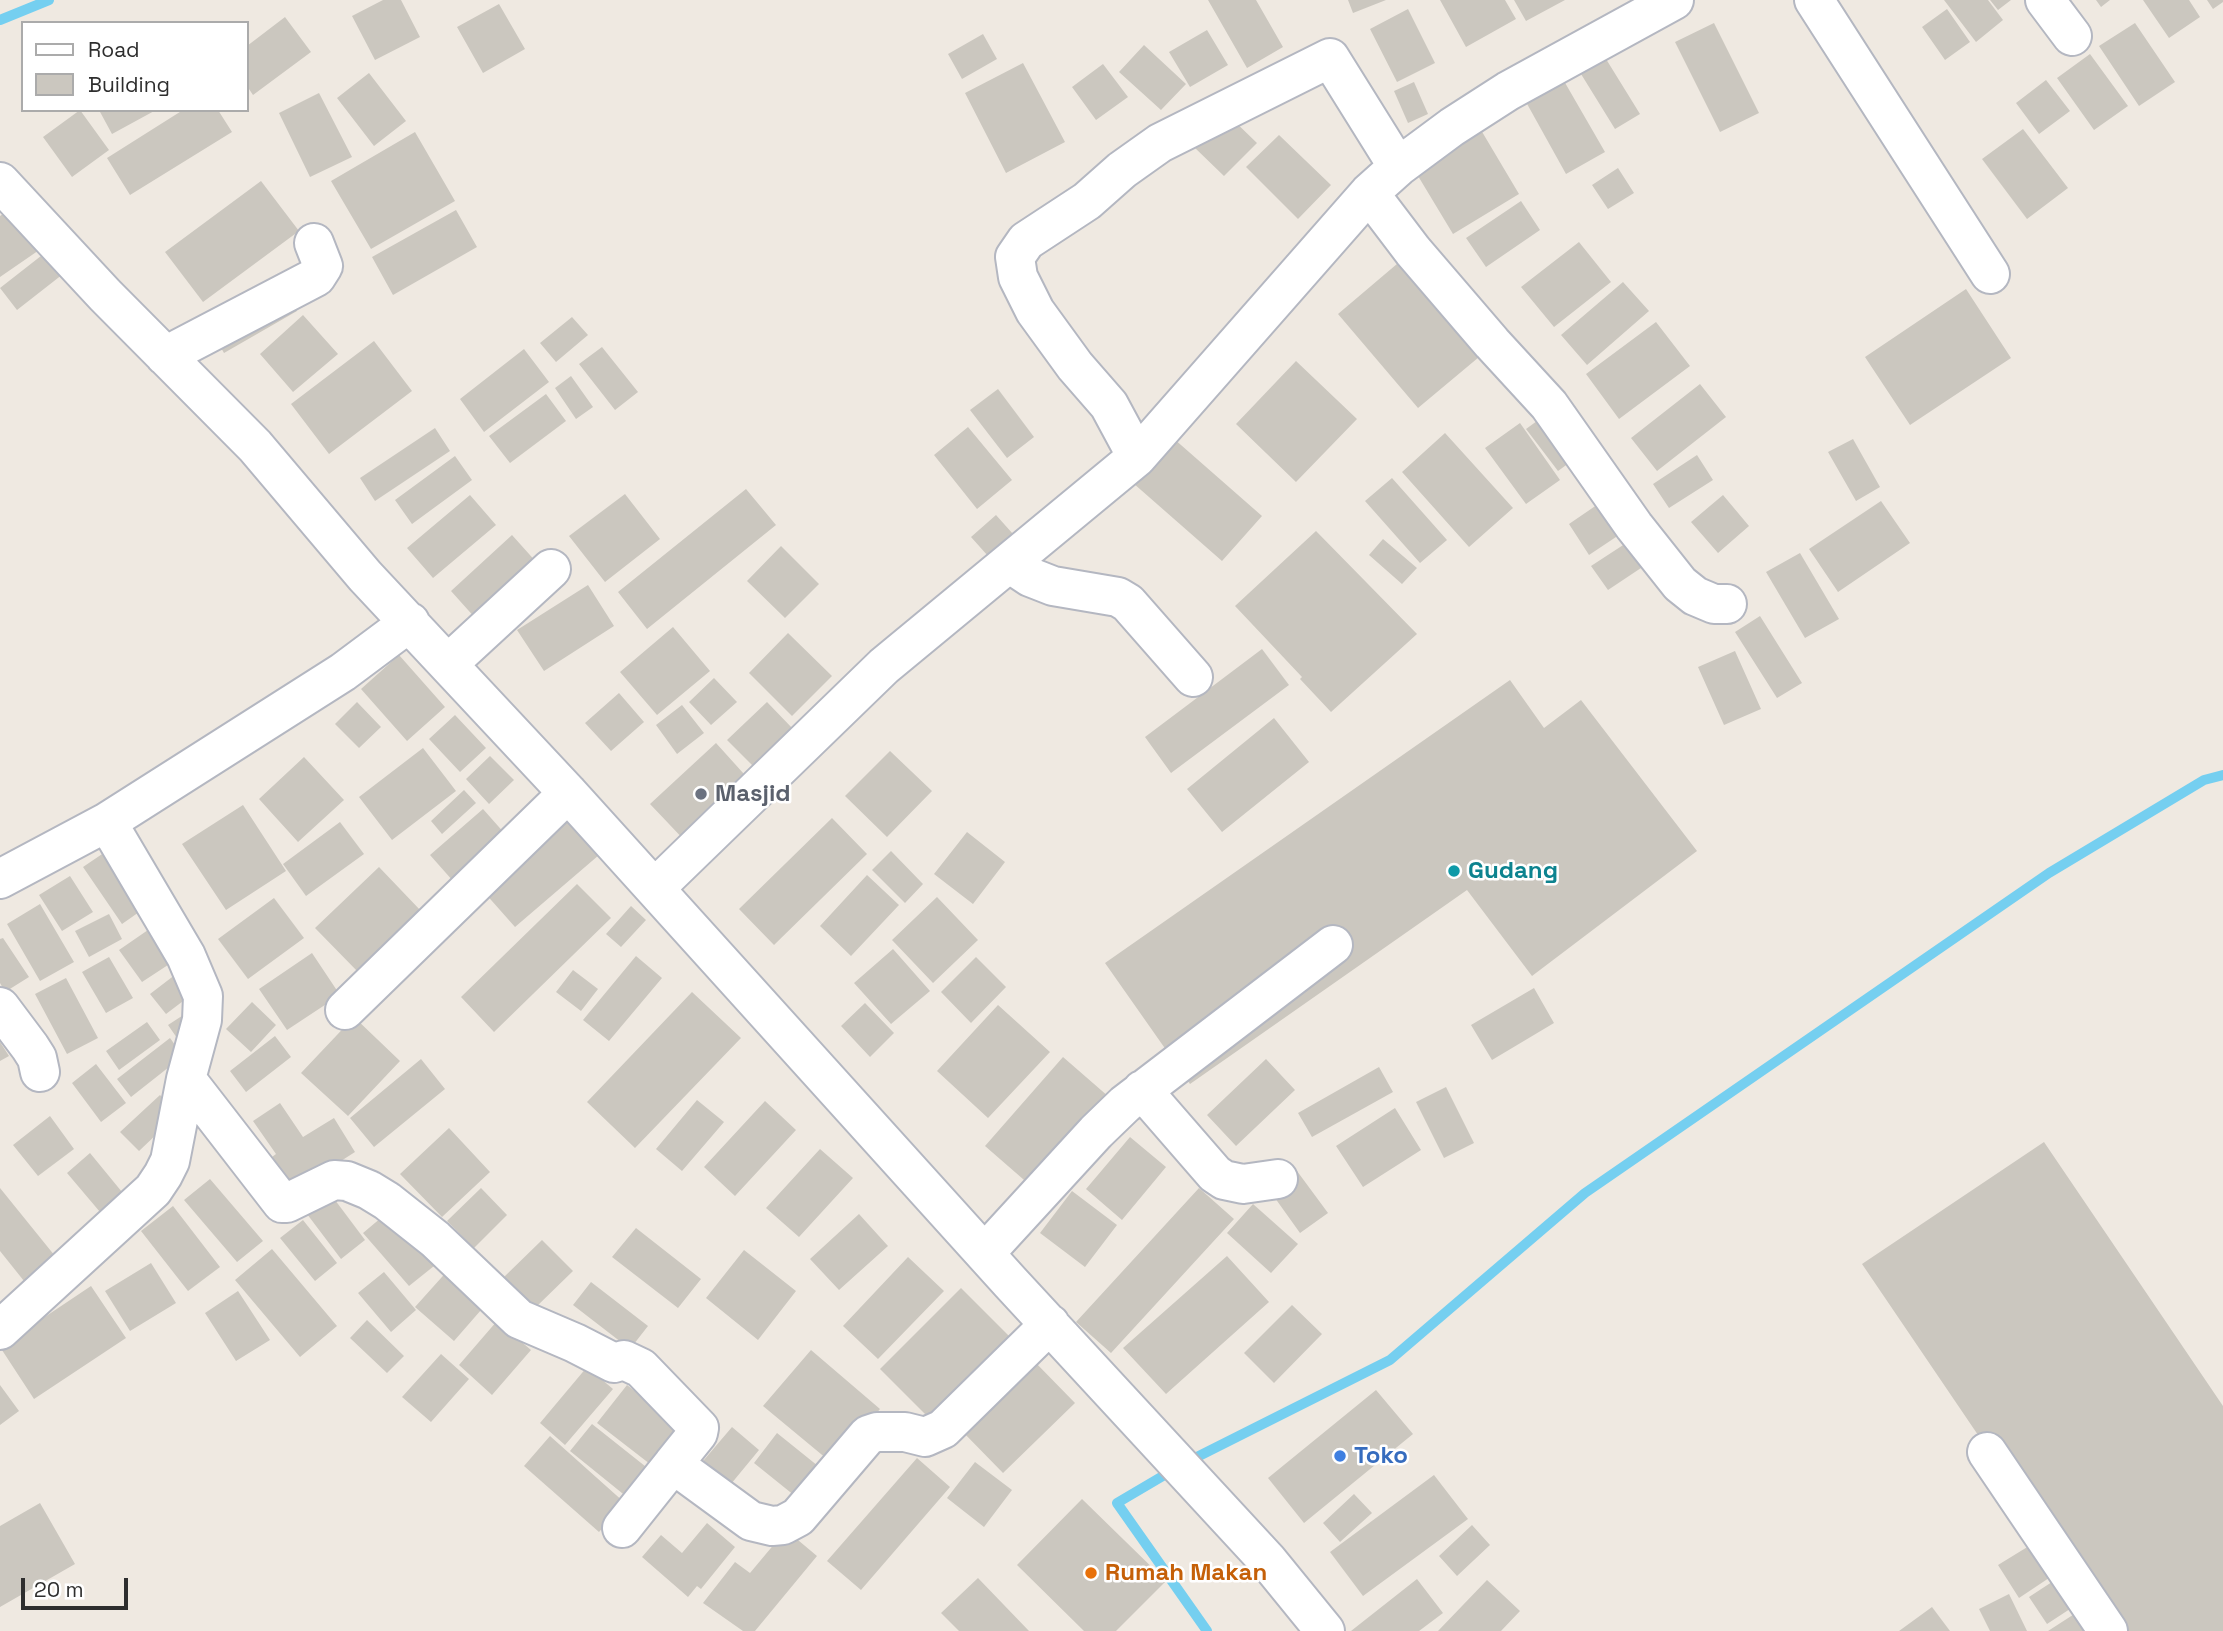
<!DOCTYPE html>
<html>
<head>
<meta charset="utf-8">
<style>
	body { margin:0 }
	#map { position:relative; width:2223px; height:1631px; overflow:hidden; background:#efe9e1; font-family:"Space Grotesk",sans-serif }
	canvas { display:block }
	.legend { position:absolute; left:21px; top:21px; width:228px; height:91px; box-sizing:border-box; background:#fff; border:2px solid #ababab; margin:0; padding:9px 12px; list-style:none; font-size:21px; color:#2e2e2e }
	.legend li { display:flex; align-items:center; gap:14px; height:35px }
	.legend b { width:35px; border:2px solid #ababab }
	.scale { position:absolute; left:21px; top:1578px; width:107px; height:32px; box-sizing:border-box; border:4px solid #2e2e2e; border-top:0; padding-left:9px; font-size:21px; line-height:24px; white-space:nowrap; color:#2e2e2e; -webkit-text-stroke:5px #fff; paint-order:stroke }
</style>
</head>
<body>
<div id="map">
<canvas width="2223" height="1631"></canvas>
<ul class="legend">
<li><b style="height:9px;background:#fff"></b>Road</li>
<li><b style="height:19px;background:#cbc7bf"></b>Building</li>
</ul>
<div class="scale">20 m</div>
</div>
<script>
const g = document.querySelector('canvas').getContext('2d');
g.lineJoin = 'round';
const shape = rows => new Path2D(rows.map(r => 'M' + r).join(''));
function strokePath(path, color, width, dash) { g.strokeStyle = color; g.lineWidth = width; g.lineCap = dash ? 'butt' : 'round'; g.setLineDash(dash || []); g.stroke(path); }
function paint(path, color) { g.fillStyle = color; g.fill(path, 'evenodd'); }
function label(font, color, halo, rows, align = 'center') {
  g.font = font + ' "Space Grotesk",sans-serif'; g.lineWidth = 5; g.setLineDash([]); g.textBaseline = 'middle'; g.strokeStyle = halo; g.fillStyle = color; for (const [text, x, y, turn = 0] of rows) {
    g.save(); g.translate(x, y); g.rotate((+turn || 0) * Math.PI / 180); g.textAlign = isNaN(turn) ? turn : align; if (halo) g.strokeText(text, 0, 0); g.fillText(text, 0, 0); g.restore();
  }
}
strokePath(shape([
	[0,20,49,0],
	[1187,1462,1390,1360,1585,1193,2049,873,2204,780,2223,775],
	[1173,1470,1117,1503,1207,1631]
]), '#75cff0', 10);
paint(shape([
	[383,0,401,0,420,37,375,60,352,16],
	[1208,0,1256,0,1283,47,1247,68],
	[1348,0,1386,0,1353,13],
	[1440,0,1505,0,1516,19,1466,47],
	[1514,0,1565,0,1526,21],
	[1944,0,1988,0,2003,20,1976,42],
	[1990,0,2011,0,1998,10],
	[2096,0,2110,0,2101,7],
	[2143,0,2189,0,2200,17,2169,38],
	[2207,0,2223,0,2223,2,2213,9],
	[499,4,525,49,483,73,457,27],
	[1408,9,1435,63,1397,82,1370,29],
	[1947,9,1970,42,1945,60,1922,27],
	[285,17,311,52,253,95,247,86,247,46],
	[1714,23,1759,113,1720,132,1675,42],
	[2135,23,2175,82,2139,106,2099,46],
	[1207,30,1228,65,1190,87,1169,52],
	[983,34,997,59,962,79,948,54],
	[1144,45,1186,84,1161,110,1119,72],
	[2090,54,2128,106,2094,130,2057,78],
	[1606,59,1640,114,1615,129,1581,74],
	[1023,63,1065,142,1006,173,965,93],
	[1103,64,1128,97,1096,120,1072,87],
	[369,73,406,121,374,146,337,98],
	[2046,80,2070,111,2039,134,2016,103],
	[1564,81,1605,152,1566,174,1526,102],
	[1414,82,1428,114,1408,123,1394,91],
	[319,93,352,157,310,177,279,113],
	[80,110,109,150,72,177,43,137],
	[99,110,156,110,112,134],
	[183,110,218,110,232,132,130,195,107,158],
	[1227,114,1257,143,1224,176,1194,147],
	[1478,125,1519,194,1453,234,1412,166],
	[2023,129,2068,188,2027,219,1982,159],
	[415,132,455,201,371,249,331,181],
	[1279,135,1331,185,1298,219,1246,167],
	[1618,168,1634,193,1608,209,1592,185],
	[261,181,299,231,203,302,165,252],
	[1521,201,1540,230,1486,267,1466,238],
	[16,205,45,246,0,277,0,216],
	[456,210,477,247,393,295,372,257],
	[1579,242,1611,282,1554,327,1521,287],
	[55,245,72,267,17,310,0,288],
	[1404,258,1485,352,1418,408,1338,314],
	[1623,282,1649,311,1587,365,1561,335],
	[1966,289,2011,358,1910,425,1865,357],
	[288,297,297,311,224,353,216,339],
	[303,315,338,354,293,392,260,354],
	[572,317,588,335,556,362,540,343],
	[1656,322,1690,366,1619,419,1586,374],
	[374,341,412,391,329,454,291,404],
	[602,347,638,392,615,410,579,364],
	[524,349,549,382,484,432,460,399],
	[1296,361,1357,419,1296,482,1236,424],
	[571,376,593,407,576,419,555,388],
	[1700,384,1726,417,1657,471,1631,438],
	[998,389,1034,437,1007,458,970,410],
	[546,394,566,421,510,463,489,436],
	[1548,413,1580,455,1558,471,1526,429],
	[1520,423,1560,480,1526,504,1485,448],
	[968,427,1012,480,977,509,934,455],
	[435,428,450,451,375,501,360,478],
	[1445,433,1513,508,1469,547,1402,472],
	[1173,438,1262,516,1222,561,1133,483],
	[1853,439,1880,487,1856,501,1828,452],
	[1697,455,1713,480,1669,508,1653,484],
	[455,456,472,480,412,524,395,500],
	[1392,478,1447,540,1420,563,1365,501],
	[746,489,776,525,647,629,618,592],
	[625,494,660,539,605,582,569,536],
	[470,495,496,525,433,578,407,548],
	[1723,495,1749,526,1718,553,1691,522],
	[1607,498,1628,529,1589,555,1569,524],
	[1881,501,1910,543,1838,592,1809,549],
	[996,515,1013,534,988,556,971,537],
	[1316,531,1417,634,1331,712,1300,679,1302,677,1235,606],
	[512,535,538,564,477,620,451,591],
	[1637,536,1653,560,1608,590,1591,566],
	[1383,539,1417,568,1402,584,1369,555],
	[781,546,819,584,785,618,747,581],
	[1800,553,1839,619,1805,638,1766,572],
	[588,585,614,626,544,671,517,630],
	[1760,616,1802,683,1777,698,1735,632],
	[673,627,710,671,657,715,620,672],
	[788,633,832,676,792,716,749,673],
	[1262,649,1289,685,1171,773,1145,737],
	[1735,651,1761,709,1724,725,1698,667],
	[399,655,445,707,407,741,361,689],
	[714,678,737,702,711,725,689,702],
	[1510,680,1544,728,1581,700,1697,851,1532,976,1467,890,1190,1084,1105,963],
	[619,693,644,722,611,751,585,723],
	[357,702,381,727,359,748,335,724],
	[767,702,794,730,755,768,727,740],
	[682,705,704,733,677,754,656,725],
	[455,715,486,748,460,772,429,739],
	[1274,718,1309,762,1222,832,1187,789],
	[716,743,753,784,688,844,650,804],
	[423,748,456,791,392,840,359,797],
	[890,751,932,791,887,837,845,796],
	[490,756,514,780,489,804,466,779],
	[304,757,344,800,298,842,259,799],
	[464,790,476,803,442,834,431,821],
	[243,805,286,871,226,910,182,844],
	[483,809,506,835,453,881,430,855],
	[832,818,867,854,774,945,739,909],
	[569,819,599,855,515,927,484,892],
	[340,822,364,854,306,896,283,864],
	[967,832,1005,862,973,904,934,874],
	[114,846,152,903,122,924,83,867],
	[891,851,923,884,905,903,872,870],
	[379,867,422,912,359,973,315,928],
	[867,875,899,905,851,956,820,926],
	[70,876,93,912,62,931,39,895],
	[577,884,611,918,494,1032,461,997],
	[937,897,978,940,933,983,892,940],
	[274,898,304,938,248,979,218,939],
	[40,904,74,962,40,981,7,924],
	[631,906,646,920,621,947,606,934],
	[109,914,122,939,89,957,75,931],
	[148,930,171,963,142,982,119,950],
	[3,938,29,977,5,992,0,983,0,939],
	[893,949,930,991,891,1024,854,983],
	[312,953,340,995,287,1030,259,989],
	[636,956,662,978,609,1041,583,1020],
	[109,957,133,998,106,1013,82,972],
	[976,957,1006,987,971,1023,941,992],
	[573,970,598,989,581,1011,556,992],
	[180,971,195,992,166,1014,150,994],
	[66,978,98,1038,67,1054,35,994],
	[1534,988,1554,1023,1492,1060,1471,1025],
	[692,992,741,1038,635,1148,587,1102],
	[252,1002,276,1025,251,1052,226,1029],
	[865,1003,894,1033,870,1057,841,1026],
	[998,1005,1050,1052,988,1118,937,1071],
	[188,1012,196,1026,177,1038,168,1025],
	[354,1017,400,1061,348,1116,301,1073],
	[147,1022,160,1040,119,1070,106,1051],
	[275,1036,291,1057,246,1092,230,1071],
	[170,1038,183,1056,131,1097,117,1079],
	[0,1042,9,1056,0,1061],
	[1063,1057,1109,1097,1031,1186,985,1146],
	[421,1059,445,1089,374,1147,350,1118],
	[1266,1059,1295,1090,1236,1146,1207,1115],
	[96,1064,126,1103,101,1122,72,1083],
	[1379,1067,1393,1092,1312,1137,1298,1113],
	[1446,1087,1474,1143,1444,1158,1416,1102],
	[160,1095,178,1114,139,1151,120,1132],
	[697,1100,724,1122,682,1171,656,1149],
	[765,1101,796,1130,735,1196,704,1167],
	[280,1103,303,1137,334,1118,355,1152,294,1191,272,1157,276,1154,253,1121],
	[1395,1108,1421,1150,1363,1187,1336,1146],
	[50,1116,74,1149,38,1176,13,1145],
	[449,1128,490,1172,442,1217,400,1174],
	[1130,1137,1166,1167,1122,1220,1086,1189],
	[2044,1142,2223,1406,2223,1631,2111,1631,1862,1264],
	[820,1149,853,1178,799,1237,766,1208],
	[90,1153,122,1192,100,1212,67,1173],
	[1297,1171,1328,1213,1300,1233,1270,1191],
	[210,1179,263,1241,237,1262,184,1200],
	[0,1188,55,1256,24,1281,0,1251],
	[481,1188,507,1215,474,1248,447,1221],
	[1199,1188,1234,1219,1111,1353,1076,1322],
	[1072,1191,1117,1225,1085,1267,1040,1233],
	[332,1196,365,1240,341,1259,307,1214],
	[1253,1204,1298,1244,1271,1273,1227,1233],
	[173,1206,220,1267,188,1291,141,1231],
	[388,1212,434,1266,409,1286,363,1233],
	[859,1214,888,1246,839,1290,810,1259],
	[303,1220,337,1263,315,1281,280,1238],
	[636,1228,701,1279,678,1308,612,1257],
	[542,1240,573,1271,535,1308,504,1277],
	[272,1249,337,1326,300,1357,235,1280],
	[744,1250,796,1291,758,1340,706,1298],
	[1227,1256,1269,1302,1166,1394,1123,1348],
	[908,1257,944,1291,878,1359,843,1326],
	[151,1263,176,1303,130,1331,105,1291],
	[450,1268,488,1302,454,1341,415,1307],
	[384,1272,416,1310,391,1332,358,1293],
	[591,1282,648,1326,630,1349,573,1305],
	[91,1286,126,1338,34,1399,0,1347],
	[961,1288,1014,1341,934,1423,880,1369],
	[238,1291,270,1340,236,1361,205,1313],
	[1292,1305,1322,1334,1274,1383,1244,1353],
	[367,1320,404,1356,387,1373,350,1338],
	[497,1321,531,1350,492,1395,459,1365],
	[811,1350,880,1409,833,1464,763,1406],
	[441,1354,469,1379,431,1422,402,1397],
	[1033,1360,1075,1403,1003,1473,961,1430],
	[587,1367,613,1389,565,1445,540,1423],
	[0,1385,19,1411,0,1425],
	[627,1385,689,1433,659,1471,597,1423],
	[1376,1390,1413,1434,1304,1523,1268,1478],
	[592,1424,660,1478,638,1506,570,1451],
	[732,1427,759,1450,726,1490,698,1467],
	[777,1433,818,1466,795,1496,754,1463],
	[550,1436,625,1503,599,1532,524,1466],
	[917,1458,950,1487,861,1590,827,1561],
	[975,1462,1012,1490,984,1527,947,1498],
	[1434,1475,1468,1519,1363,1596,1330,1552],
	[1354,1494,1372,1513,1340,1542,1323,1523],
	[1082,1499,1166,1581,1116,1631,1084,1631,1017,1565],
	[40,1503,75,1564,0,1607,0,1526],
	[707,1523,735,1547,701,1589,697,1586,688,1597,642,1557,661,1535,682,1553],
	[1472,1525,1490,1545,1457,1576,1439,1556],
	[786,1530,817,1556,755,1631,743,1631,703,1603,735,1562,750,1573],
	[2029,1546,2049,1578,2019,1598,1998,1565],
	[978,1578,1029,1631,959,1631,941,1613],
	[1417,1579,1443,1613,1419,1631,1351,1631],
	[1487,1580,1520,1611,1501,1631,1438,1631],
	[2055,1580,2073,1607,2047,1624,2029,1597],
	[2009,1594,2027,1631,1990,1631,1979,1609],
	[1932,1607,1950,1631,1899,1631],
	[2079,1611,2092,1631,2048,1631]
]), '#cbc7bf');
const minor = shape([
	[1814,0,1990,274],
	[2045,0,2072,36],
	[0,182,105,295,255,446,365,576,568,793,1011,1283,1268,1561,1325,1631],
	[1369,193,1413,251,1492,343,1549,405,1634,526,1680,584,1695,596,1714,604,1727,604],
	[165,356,316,277,323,266,314,243],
	[1137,457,1109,405,1075,366,1035,311,1018,277,1015,257,1026,241,1087,201,1122,170,1160,143,1330,58,1398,167],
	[1009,563,1030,577,1053,586,1118,597,1128,603,1193,677],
	[449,663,551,569],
	[0,879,107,822,343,672,410,622],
	[655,888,884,666,1137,457,1369,193,1398,167,1452,127,1508,91,1674,0],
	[0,1007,30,1047,37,1058,40,1072],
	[345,1010,568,793],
	[186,1079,282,1203,287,1203,334,1180,347,1181,369,1190,387,1201,435,1239,519,1319,575,1343,614,1363,624,1360,641,1368,699,1428,698,1433,673,1464,751,1521,772,1526,783,1525,798,1517,868,1435,877,1432,905,1432,925,1437,943,1429,1050,1324],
	[1142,1090,1215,1174,1224,1180,1243,1184,1278,1179],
	[985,1253,1096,1132,1125,1104,1333,945],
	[0,1330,153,1190,163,1175,170,1161,186,1079,202,1020,203,996,186,956,107,822],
	[1987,1452,2108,1631],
	[622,1528,673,1464]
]);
strokePath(minor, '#b4b7c1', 42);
strokePath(minor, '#fff', 38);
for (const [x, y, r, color] of [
	[701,794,7,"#6b7280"],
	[1454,871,7,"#0f9aa8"],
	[1340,1456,7,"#3f7fe0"],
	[1091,1573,7,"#e8710a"]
]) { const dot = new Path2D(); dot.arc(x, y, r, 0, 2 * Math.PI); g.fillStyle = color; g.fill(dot); strokePath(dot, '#fff', 2.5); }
label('bold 24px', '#5b616d', '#fff', [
	["Masjid",715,794]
], 'left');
label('bold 24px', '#0d838f', '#fff', [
	["Gudang",1468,871]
], 'left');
label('bold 24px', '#366cbe', '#fff', [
	["Toko",1354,1456]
], 'left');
label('bold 24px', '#c56008', '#fff', [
	["Rumah Makan",1105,1573]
], 'left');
</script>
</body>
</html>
